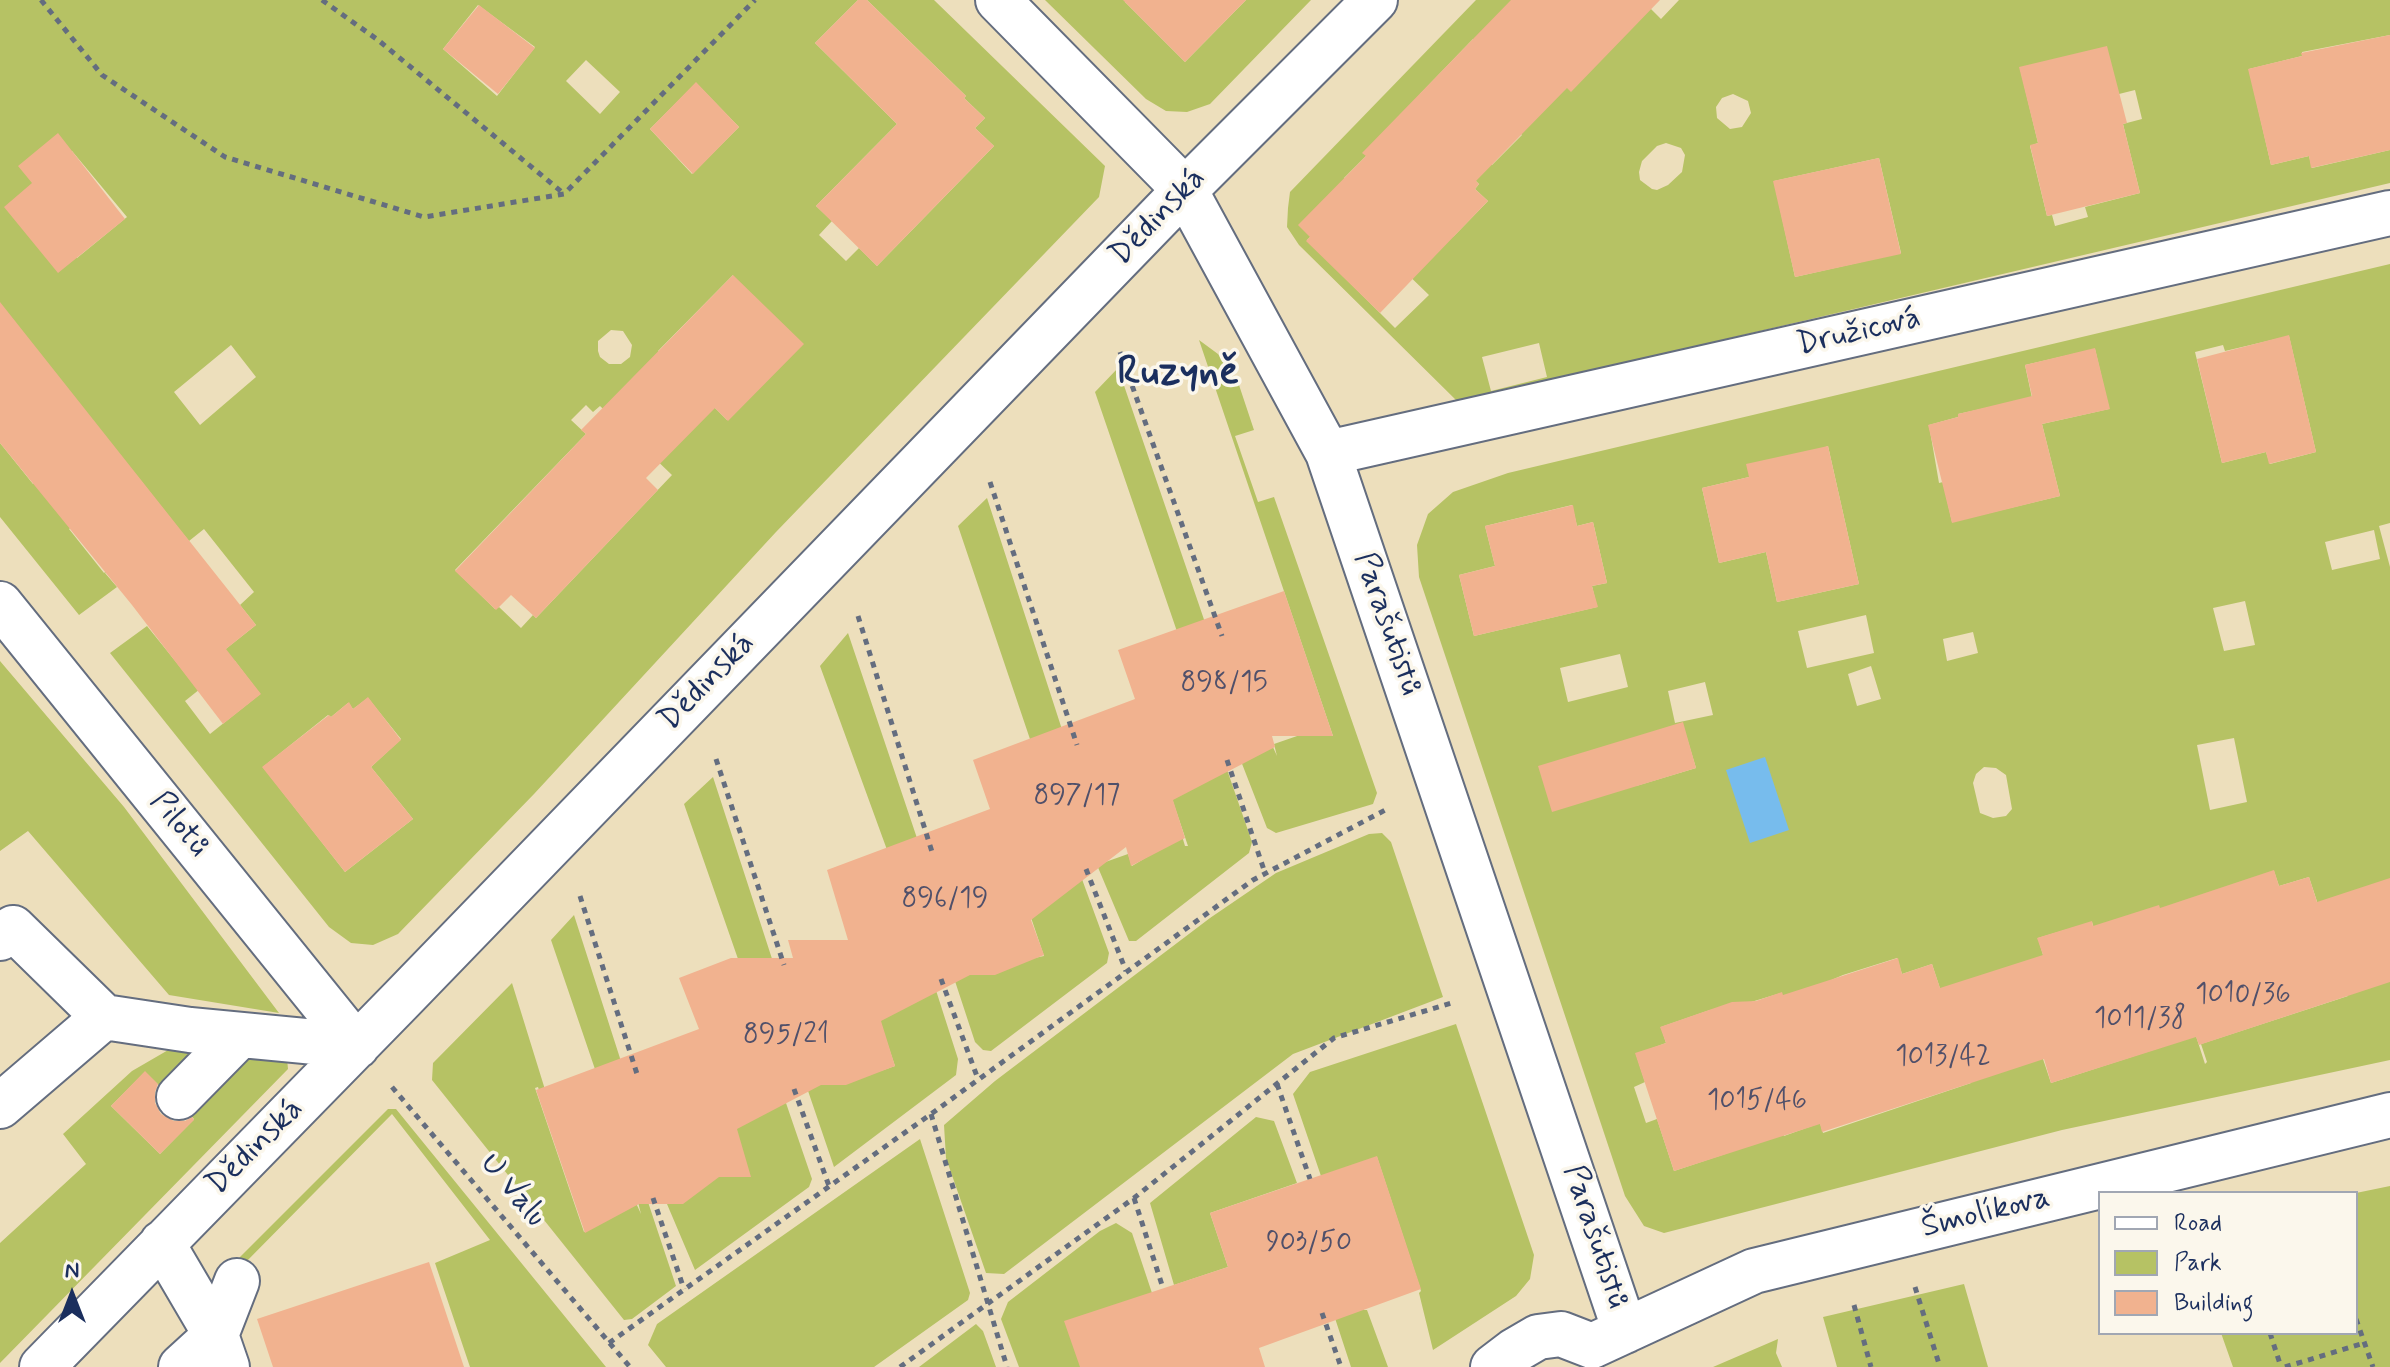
<!DOCTYPE html>
<html>
<head>
<meta charset="utf-8">
<style>
	body { margin:0 }
	#map { position:relative; width:2390px; height:1367px; overflow:hidden; background:#eddfbc; font-family:Mynerve,sans-serif }
	canvas { display:block }
	.legend { position:absolute; left:2098px; top:1191px; width:260px; height:144px; box-sizing:border-box; background:#fbf7ec; border:2px solid #a1a7b3; margin:0; padding:10px 14px; list-style:none; font-size:24px; color:#1b2f5e }
	.legend li { display:flex; align-items:center; gap:16px; height:40px }
	.legend b { width:40px; border:2px solid #a1a7b3 }
	.north { position:absolute; left:32px; top:1255px; width:80px; height:80px; -webkit-text-stroke:6px #fbf7ec; paint-order:stroke; rotate:0deg; font-size:22px; font-weight:700; line-height:32px; text-align:center; color:#1b2f5e }
	.north::after { content:''; display:block; margin:auto; width:28px; height:36px; background:#1b2f5e; clip-path:polygon(50% 0,100% 100%,50% 72%,0 100%) }
</style>
</head>
<body>
<div id="map">
<canvas width="2390" height="1367"></canvas>
<ul class="legend">
<li><b style="height:10px;background:#fff"></b>Road</li>
<li><b style="height:22px;background:#b6c264"></b>Park</li>
<li><b style="height:22px;background:#f1b28f"></b>Building</li>
</ul>
<div class="north">N</div>
</div>
<script>
const g = document.querySelector('canvas').getContext('2d');
g.lineJoin = 'round';
function paint(path, color) { g.fillStyle = color; g.fill(path, 'evenodd'); }
const shape = rows => new Path2D(rows.map(r => 'M' + r).join(''));
function strokePath(path, color, width, dash) { g.strokeStyle = color; g.lineWidth = width; g.lineCap = dash ? 'butt' : 'round'; g.setLineDash(dash || []); g.stroke(path); }
function label(font, color, halo, rows, align = 'center') {
  g.font = font + ' Mynerve,sans-serif'; g.lineWidth = 7; g.setLineDash([]); g.textBaseline = 'middle'; g.strokeStyle = halo; g.fillStyle = color; for (const [text, x, y, turn = 0] of rows) {
    g.save(); g.translate(x, y); g.rotate((+turn || 0) * Math.PI / 180); g.textAlign = isNaN(turn) ? turn : align; if (halo) g.strokeText(text, 0, 0); g.fillText(text, 0, 0); g.restore();
  }
}
paint(shape([
	[0,0,858,0,815,43,897,124,816,206,832,221,819,235,846,261,859,248,877,266,994,146,975,128,985,118,964,98,966,96,867,0,934,0,1105,166,1099,197,776,532,534,794,398,934,373,945,351,943,329,927,110,653,147,626,189,678,256,625,240,605,254,592,204,529,189,541,171,520,105,573,117,587,79,615,0,517,0,443,33,484,100,430,0,338],
	[478,5,535,47,497,96,443,49],
	[586,60,620,92,600,114,566,81],
	[696,83,739,127,692,174,650,129],
	[72,151,127,217,77,258,32,183],
	[733,275,727,420,658,351],
	[611,330,623,331,632,345,630,357,621,364,609,364,600,357,598,351,598,341],
	[231,345,256,377,200,425,174,392],
	[586,405,593,412,600,406,672,475,536,618,533,615,521,628,499,607,495,609,455,570,586,434,571,420],
	[136,475,171,519,104,573,69,529],
	[235,661,260,694,210,734,185,701],
	[368,698,401,739,371,767,413,819,345,872,263,767,328,715,331,717,348,703,353,709],
	[1045,0,1126,0,1125,2,1185,62,1246,0,1311,0,1210,104,1187,112,1166,111,1146,99],
	[1476,0,1541,0,1651,9,1661,19,1679,0,2390,0,2390,35,2302,52,2302,56,2249,69,2271,165,2309,156,2312,168,2390,150,2390,183,1458,402,1299,245,1287,227,1288,208,1290,192],
	[1473,39,1497,110,1522,135,1492,165,1420,94],
	[2020,68,2119,94,2135,90,2142,119,2123,124,2140,193,2085,207,2088,217,2055,226,2052,215,2047,216,2030,146,2038,143],
	[1733,94,1748,101,1751,113,1742,127,1730,129,1717,118,1716,107,1722,98],
	[1419,125,1479,184,1475,189,1488,201,1454,236,1399,266,1429,295,1395,328,1307,240,1356,191,1344,178,1366,156],
	[1666,143,1681,148,1685,155,1682,172,1668,185,1657,190,1652,189,1640,180,1639,172,1642,161,1657,146],
	[1879,158,1901,253,1795,277,1774,181],
	[1539,343,1547,377,1491,391,1482,357],
	[2390,264,2390,523,2379,526,2390,567,2390,1060,2062,1130,1664,1233,1644,1226,1625,1196,1419,577,1417,545,1428,514,1453,492,1508,473],
	[2289,336,2316,452,2270,464,2266,452,2222,463,2195,352,2223,345,2225,351],
	[2095,349,2109,409,2042,424,2060,496,1952,522,1943,482,1939,483,1929,425,1958,417,1958,414,2032,398,2025,365],
	[1828,446,1859,584,1777,602,1766,552,1719,563,1702,488,1749,477],
	[1572,505,1577,526,1593,522,1607,583,1592,586,1597,607,1474,636,1459,575,1495,566,1485,526],
	[2374,530,2380,559,2332,570,2325,542],
	[2245,601,2255,645,2224,651,2213,608],
	[1866,615,1874,653,1807,668,1798,631],
	[1973,632,1978,653,1947,661,1943,639],
	[1620,654,1628,687,1568,702,1560,668],
	[1871,666,1881,699,1857,706,1848,674],
	[1705,682,1713,715,1675,723,1668,691],
	[1686,735,1696,768,1636,786],
	[2234,738,2247,802,2210,810,2197,745],
	[1984,767,1996,768,2006,775,2012,809,2006,816,1993,818,1980,813,1973,783,1976,774],
	[2274,871,2279,886,2309,877,2348,996,2201,1044,2207,1062,2205,1064,2196,1036,2051,1083,2034,1032,2043,955,2038,938,2092,922,2097,937],
	[1897,958,1902,974,1932,964,1971,1083,1823,1133,1820,1123,1784,1136,1779,1123,1725,1154,1674,1171,1657,1119,1646,1123,1634,1087,1645,1082,1636,1054,1666,1043,1661,1027,1710,1010,1741,1005,1781,993,1785,1000,1843,975],
	[1199,340,1218,354,1239,385,1254,430,1235,436,1258,502,1274,497,1377,793,1373,804,1276,833,1267,828,1239,756,1272,745,1277,756,1274,744,1326,726,1330,736,1333,736],
	[1118,368,1211,640,1183,649,1095,392],
	[987,498,1068,748,1033,748,958,526],
	[848,633,924,859,890,858,820,666],
	[0,661,124,807,279,1013,169,995,28,831,0,851],
	[1224,761,1252,842,1249,853,1136,941,1129,941,1097,865,1128,854,1132,866,1182,836,1185,846,1188,846,1166,781],
	[713,777,775,968,745,979,684,804],
	[1382,833,1391,842,1443,997,1293,1054,1004,1274,986,1273,946,1158,944,1125,995,1081,1210,918,1276,873,1369,834],
	[1079,871,1109,953,1107,963,991,1051,983,1050,975,1042,953,975,1044,956,1022,891],
	[574,915,627,1080,598,1078,551,940],
	[933,981,958,1059,956,1075,834,1167,806,1085,835,1075,840,1085,895,1066,877,1013],
	[512,983,547,1096,541,1097,538,1087,535,1088,584,1232,636,1203,641,1214,638,1202,647,1199,676,1286,632,1319,624,1320,432,1080,433,1063],
	[1456,1024,1534,1255,1530,1279,1516,1296,1433,1350,1419,1293,1421,1291,1377,1157,1321,1176,1293,1094,1310,1072],
	[182,1042,219,1047,171,1097,145,1072,111,1106,160,1154,194,1119,180,1104,242,1048,286,1048,288,1069,0,1363,0,1243,86,1164,63,1134,132,1071],
	[786,1103,812,1179,809,1187,695,1270,667,1204,695,1194,729,1111],
	[388,1109,396,1109,606,1367,470,1367,435,1263,490,1240,392,1114,240,1268,233,1264],
	[1256,1117,1274,1121,1297,1183,1210,1213,1228,1267,1174,1285,1150,1203],
	[920,1139,970,1293,968,1300,874,1367,666,1367,648,1345,657,1324],
	[2390,1186,2390,1367,2233,1367,2221,1333,2356,1333,2356,1193],
	[1116,1223,1132,1233,1152,1293,1080,1367,1019,1367,1001,1319,1008,1302,1100,1231],
	[1964,1284,1988,1367,1837,1367,1823,1317],
	[1360,1299,1364,1310,1367,1310,1388,1367,1351,1367,1332,1309],
	[976,1324,983,1331,996,1367,919,1367],
	[1778,1339,1776,1353,1782,1367,1713,1367]
]), '#b6c264');
paint(shape([
	[1765,757,1789,830,1750,843,1726,770]
]), '#77bced');
paint(shape([
	[858,0,867,0,966,96,964,98,985,118,975,128,994,146,877,266,816,206,897,124,815,43],
	[1123,0,1246,0,1185,62],
	[1511,0,1660,0,1571,92,1567,88,1476,181,1479,184,1475,189,1488,201,1380,313,1306,241,1310,237,1298,225,1366,156,1362,153],
	[479,5,535,48,498,94,443,49],
	[2390,35,2390,150,2311,168,2309,156,2271,165,2248,69,2302,56,2301,53],
	[2107,46,2127,123,2123,124,2140,193,2047,216,2030,145,2038,143,2019,67],
	[696,82,739,127,693,174,650,129],
	[58,133,125,219,58,273,4,207,32,183,18,166],
	[1879,158,1901,254,1795,277,1773,181],
	[733,275,804,344,728,421,715,408,646,478,658,490,536,618,511,595,496,610,455,571,586,434,581,430],
	[0,302,256,625,226,649,261,694,223,724,132,605,0,443],
	[2289,335,2316,452,2269,464,2266,452,2222,463,2197,359],
	[2095,348,2110,409,2042,424,2060,496,1952,523,1928,425,1958,417,1958,414,2032,396,2025,365],
	[1828,446,1859,584,1777,602,1766,552,1719,563,1702,488,1749,477,1746,464],
	[1573,505,1577,526,1593,522,1607,583,1592,586,1598,607,1474,636,1459,575,1495,566,1485,526],
	[1284,591,1333,736,1272,736,1275,747,1173,800,1185,838,1131,866,1126,847,1031,920,1044,955,995,975,970,975,881,1021,895,1066,846,1085,821,1085,737,1129,751,1177,719,1177,683,1204,639,1204,585,1233,536,1090,699,1029,679,978,731,958,793,958,788,940,848,940,827,870,990,809,973,760,1135,699,1118,650],
	[368,697,401,740,371,767,413,819,345,872,262,767,329,715,331,717,349,702,353,709],
	[1683,722,1696,768,1552,812,1538,766],
	[2274,870,2279,886,2309,877,2317,902,2390,878,2390,982,2199,1045,2196,1037,2051,1083,2044,1059,1822,1132,1820,1124,1674,1171,1635,1053,1666,1043,1660,1027,1732,1002,1756,1001,1782,992,1783,995,1898,958,1902,974,1932,964,1940,988,2043,955,2037,938,2092,921,2093,926,2159,905,2160,908],
	[145,1071,158,1084,155,1092,155,1103,161,1114,174,1121,185,1121,192,1117,194,1120,160,1154,111,1106],
	[1377,1156,1421,1289,1259,1348,1265,1367,1080,1367,1064,1321,1228,1267,1210,1213],
	[429,1262,464,1367,273,1367,257,1319]
]), '#f1b28f');
const minor = shape([
	[998,0,1185,190,1328,453,1625,1331],
	[1328,453,2390,213],
	[0,604,357,1046],
	[0,938,13,928,104,1017,190,1030,357,1046],
	[179,1097,240,1035],
	[0,1106,104,1017],
	[162,1243,216,1335,181,1367],
	[42,1367,401,1000,1185,190,1375,0],
	[227,1367,216,1335,237,1281],
	[1493,1367,1514,1351,1538,1337,1561,1334,1592,1346,1754,1271,2390,1115]
]);
strokePath(minor, '#646d7f', 48);
strokePath(shape([
	[41,0,102,75,225,157,424,217,564,194,755,0],
	[322,0,378,40,563,193],
	[1120,352,1222,636],
	[990,482,1077,745],
	[858,616,933,855],
	[716,759,784,965],
	[1227,760,1265,873],
	[1086,869,1126,971],
	[580,896,638,1077],
	[941,979,978,1079],
	[1277,1084,1310,1179],
	[392,1087,630,1367],
	[794,1089,829,1186],
	[931,1114,1007,1367],
	[653,1198,684,1289],
	[1134,1198,1163,1288],
	[1915,1287,1940,1367],
	[1854,1305,1871,1367],
	[1322,1313,1341,1367],
	[2356,1319,2373,1367],
	[2270,1333,2281,1367],
	[609,1343,931,1114,1253,880,1389,808],
	[900,1367,1134,1198,1334,1038,1455,1002],
	[2285,1367,2364,1343]
]), '#646d7f', 5, [6, 6]);
strokePath(minor, '#fff', 44);
label('28px', '#50506a', null, [
	["898/15",1224,684],
	["897/17",1077,797],
	["896/19",945,900],
	["1010/36",2243,996],
	["1011/38",2140,1020],
	["895/21",786,1036],
	["1013/42",1943,1058],
	["1015/46",1757,1102],
	["903/50",1309,1244]
]);
label('32px', '#1b2f5e', '#fbf7ec', [
	["Dědinská",1159,218,-46],
	["Družicová",1859,333,-13],
	["Parašutistů",1386,624,71],
	["Dědinská",708,683,-46],
	["Pilotů",178,825,51],
	["Dědinská",256,1148,-45],
	["U Valu",512,1191,50],
	["Šmolíkova",1986,1214,-14],
	["Parašutistů",1594,1237,72]
]);
label('bold 40px', '#1b2f5e', '#fbf7ec', [
	["Ruzyně",1178,375]
]);
</script>
</body>
</html>
